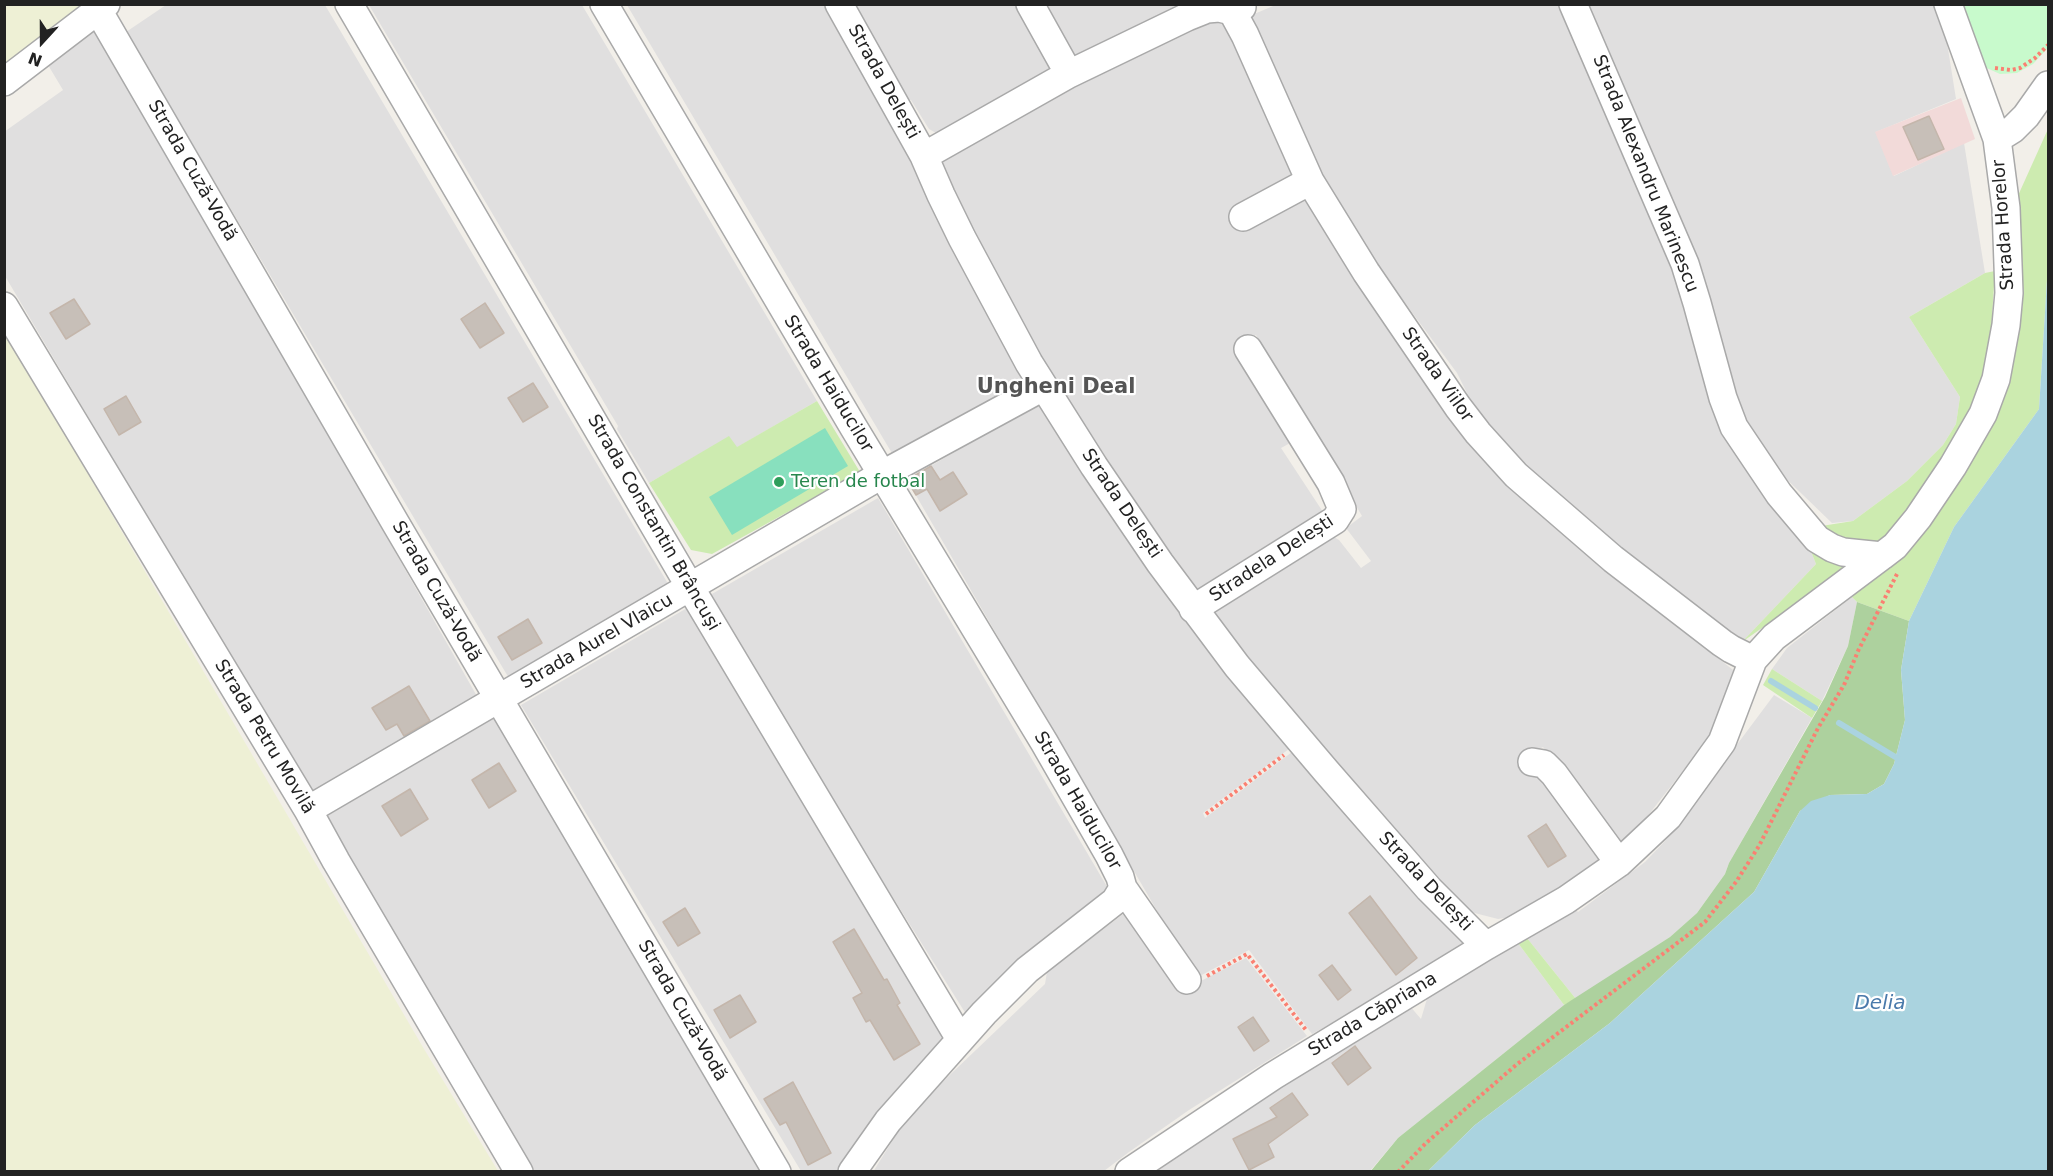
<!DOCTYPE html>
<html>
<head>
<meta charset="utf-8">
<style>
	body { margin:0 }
	#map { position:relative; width:2053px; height:1176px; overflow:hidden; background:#f2efe9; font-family:"DejaVu Sans",sans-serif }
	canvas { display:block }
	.frame { position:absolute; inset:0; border:6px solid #222; pointer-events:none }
	.north { position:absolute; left:12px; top:12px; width:60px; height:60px; -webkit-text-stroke:4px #fff; paint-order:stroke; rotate:201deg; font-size:16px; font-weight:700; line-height:24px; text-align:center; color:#222 }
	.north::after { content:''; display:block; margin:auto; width:21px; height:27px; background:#222; clip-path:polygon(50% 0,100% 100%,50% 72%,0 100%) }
</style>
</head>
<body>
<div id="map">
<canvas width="2053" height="1176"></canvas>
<div class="frame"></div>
<div class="north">N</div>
</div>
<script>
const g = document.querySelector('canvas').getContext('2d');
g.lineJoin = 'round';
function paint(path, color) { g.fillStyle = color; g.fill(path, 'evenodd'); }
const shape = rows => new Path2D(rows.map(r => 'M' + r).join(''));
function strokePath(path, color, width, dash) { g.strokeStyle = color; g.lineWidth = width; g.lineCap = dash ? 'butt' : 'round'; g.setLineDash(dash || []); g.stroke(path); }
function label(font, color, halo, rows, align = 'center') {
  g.font = font + ' "DejaVu Sans",sans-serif'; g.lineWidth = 4.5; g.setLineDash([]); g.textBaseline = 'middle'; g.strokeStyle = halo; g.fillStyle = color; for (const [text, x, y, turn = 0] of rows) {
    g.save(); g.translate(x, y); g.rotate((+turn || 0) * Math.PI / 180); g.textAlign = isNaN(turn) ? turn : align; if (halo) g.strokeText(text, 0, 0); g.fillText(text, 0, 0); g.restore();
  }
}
paint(shape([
	[1278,4,1565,5,1682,282,1726,428,1809,546,1816,564,1742,642,1590,526,1510,452,1479,417,1457,373,1382,272,1321,180,1247,17],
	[166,5,325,5,670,587,510,680,126,32],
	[369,5,582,5,817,401,736,448,729,437,649,483,617,429,618,426],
	[627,5,832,5,1031,381,893,455],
	[852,5,1018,5,1055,70,942,132,936,133,929,129,911,100,905,99],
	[1035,5,1196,5,1075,62],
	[1583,5,1935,5,1945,30,1956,99,1876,132,1894,176,1964,143,1985,273,1909,317,1960,397,1956,424,1943,445,1907,481,1853,521,1832,523,1775,468,1743,420],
	[1225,17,1304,193,1400,348,1498,473,1601,567,1737,673,1714,731,1621,850,1543,747,1528,754,1609,862,1511,917,1498,919,1459,909,1210,615,1213,608,1334,537,1339,540,1361,568,1371,561,1346,528,1362,516,1256,335,1233,349,1292,442,1281,448,1323,512,1204,591,1190,586,1022,328,940,170,942,157,1071,82,1189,26],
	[96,25,478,698,310,792,5,276,4,132,63,90,45,60],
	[1041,401,1293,746,1203,813,1205,818,1296,749,1465,942,1463,951,1312,1034,1249,950,1196,978,907,480],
	[878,498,1109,890,966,1014,705,598],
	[1852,597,1857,602,1848,646,1822,701,1772,669,1787,648],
	[687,608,946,1040,843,1171,801,1171,521,705],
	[1774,695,1812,718,1729,863,1725,874,1697,913,1670,937,1576,999,1527,938,1576,910,1578,912,1645,862,1665,841],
	[494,718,761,1171,534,1171,325,817],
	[1131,908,1195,984,1246,958,1307,1036,1189,1110,1129,1152,1104,1171,873,1172,909,1114,1045,984,1047,972],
	[1518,943,1564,1005,1398,1138,1370,1171,1156,1172,1253,1102,1409,1005,1421,1019,1429,992]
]), '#e0dfdf');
paint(shape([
	[1961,98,1975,139,1893,176,1875,132]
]), '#f2dad9');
paint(shape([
	[5,5,87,5,5,67],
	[4,330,424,1049,498,1171,5,1171]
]), '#eef0d5');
paint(shape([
	[2048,129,2047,280,2039,409,1954,527,1909,621,1857,602,1852,597,1929,523,1972,459,2005,397,2023,305,2016,200],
	[1995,271,1990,347,1982,378,1970,410,1928,481,1882,541,1854,545,1815,527,1853,521,1907,481,1943,445,1956,424,1960,397,1909,317,1985,273],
	[817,401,860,472,712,554,691,550,649,483,729,436,737,447],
	[1809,546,1859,560,1742,642,1816,564],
	[1772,669,1822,701,1812,718,1763,685],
	[1527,938,1576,999,1564,1005,1518,943]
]), '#cdebb0');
paint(shape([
	[1857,602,1909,621,1901,670,1905,720,1894,764,1884,784,1867,794,1830,795,1800,811,1754,892,1610,1023,1475,1125,1428,1171,1370,1172,1398,1138,1564,1005,1670,937,1697,913,1725,874,1729,863,1825,697,1848,646]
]), '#add19e');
paint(shape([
	[1958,5,2048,5,2048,48,2033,64,2017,73,2000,74,1980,65]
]), '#c8facc');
paint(shape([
	[825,428,848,466,732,535,709,497]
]), '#88e0be');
paint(shape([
	[2048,233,2048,1171,1428,1171,1475,1125,1610,1023,1754,892,1800,811,1811,801,1830,795,1867,794,1884,784,1894,764,1905,720,1901,670,1909,621,1954,527,2039,409,2047,280]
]), '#aad3df');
strokePath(shape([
	[1771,681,1815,708],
	[1839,723,1902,761]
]), '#aad3df', 6);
const building = shape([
	[1929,116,1944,149,1918,160,1903,127,1929,116],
	[74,299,90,324,66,339,50,313,74,299],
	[485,303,504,333,480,348,461,319,485,303],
	[533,383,548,407,523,422,508,398,533,383],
	[126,396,141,422,119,435,104,409,126,396],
	[931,466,940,480,953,472,967,494,940,511,927,489,916,495,907,480,931,466],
	[528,619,542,643,512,660,498,637,528,619],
	[409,686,430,721,404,736,397,724,386,730,372,708,409,686],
	[499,763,516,791,489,808,472,780,499,763],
	[410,789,428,819,401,836,382,806,410,789],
	[1546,824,1566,856,1548,867,1528,836,1546,824],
	[1370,896,1417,958,1396,975,1349,913,1370,896],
	[685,908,700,933,678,946,663,922,685,908],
	[854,929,884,980,887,979,900,1003,897,1005,920,1044,894,1060,870,1020,866,1022,853,998,862,993,833,942,854,929],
	[1332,965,1351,990,1338,1000,1319,975,1332,965],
	[740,995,756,1022,730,1038,714,1010,740,995],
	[1253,1017,1269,1041,1254,1051,1238,1027,1253,1017],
	[1355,1046,1371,1068,1348,1085,1332,1063,1355,1046],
	[793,1082,831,1153,808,1165,786,1122,780,1125,764,1099,793,1082],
	[1292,1093,1308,1115,1268,1144,1274,1157,1249,1170,1233,1139,1277,1117,1270,1108,1292,1093]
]);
paint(building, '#c7bfb8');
strokePath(building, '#c4b6ab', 1.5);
const minor = shape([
	[349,4,690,587,960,1039],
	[604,4,854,428,1044,742,1109,855,1120,877,1123,888,1187,980],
	[839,4,924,156,941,195,962,238,1029,363,1094,466,1160,563,1237,666,1326,771,1429,889,1486,946],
	[1030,4,1069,74],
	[1225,4,1232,11,1245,35,1310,181,1366,272,1458,407,1478,433,1516,475,1613,559,1722,643,1731,649,1753,660],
	[1573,4,1685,264,1697,303,1723,398,1734,427,1779,494,1817,539,1832,548,1843,552,1882,556,1895,546,1918,518,1953,466,1983,414,1996,379,2006,325,2009,293,2006,208,1997,139,1948,4],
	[98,10,396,524,777,1172],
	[4,82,106,4],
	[1997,139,2013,129,2026,116,2048,85],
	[924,156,1069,74,1187,17,1207,9,1219,8,1232,11,1242,7],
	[1243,217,1310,181],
	[4,306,308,810,336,861,519,1172],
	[1193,609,1335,520,1342,509,1331,483,1248,349],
	[1532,762,1544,764,1554,774,1619,863],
	[308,810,883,474,1043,387],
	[852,1172,888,1121,984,1013,1027,970,1115,901,1123,888],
	[1129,1172,1273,1076,1486,946,1566,900,1619,863,1668,817,1722,742,1753,660,1774,637,1882,556]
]);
strokePath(minor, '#a9a9a9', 30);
strokePath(shape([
	[1995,68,2011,70,2020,68,2035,58,2048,45],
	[1206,814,1284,755],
	[1207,976,1247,954,1306,1030],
	[1398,1172,1426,1143,1516,1065,1705,922,1736,882,1759,846,1818,728,1844,685,1858,651,1898,572]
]), '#fa8072', 4, [3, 3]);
strokePath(minor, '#fff', 27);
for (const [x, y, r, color] of [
	[779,482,6,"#2e9e5b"]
]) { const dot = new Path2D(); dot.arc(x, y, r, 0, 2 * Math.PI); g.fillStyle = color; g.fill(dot); strokePath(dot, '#fff', 2); }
label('18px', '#222', '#fff', [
	["Strada Delești",883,82,61],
	["Strada Cuză-Vodă",192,171,60],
	["Strada Alexandru Marinescu",1645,174,68],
	["Strada Horelor",2004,225,-94],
	["Strada Viilor",1437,375,55],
	["Strada Haiducilor",828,384,59],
	["Strada Delești",1121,504,56],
	["Strada Constantin Brâncuşi",653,523,60],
	["Stradela Delești",1272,559,-33],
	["Strada Cuză-Vodă",436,592,60],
	["Strada Aurel Vlaicu",597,642,-30],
	["Strada Petru Movilă",264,737,59],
	["Strada Haiducilor",1077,801,60],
	["Strada Delești",1425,882,47],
	["Strada Cuză-Vodă",682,1011,60],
	["Strada Căpriana",1373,1015,-31]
]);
label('18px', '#27864d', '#fff', [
	["Teren de fotbal",791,482]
], 'left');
label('italic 20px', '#4a7aab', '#fff', [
	["Delia",1880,1004]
]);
label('bold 21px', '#555', '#fff', [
	["Ungheni Deal",1056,388]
]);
</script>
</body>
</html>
